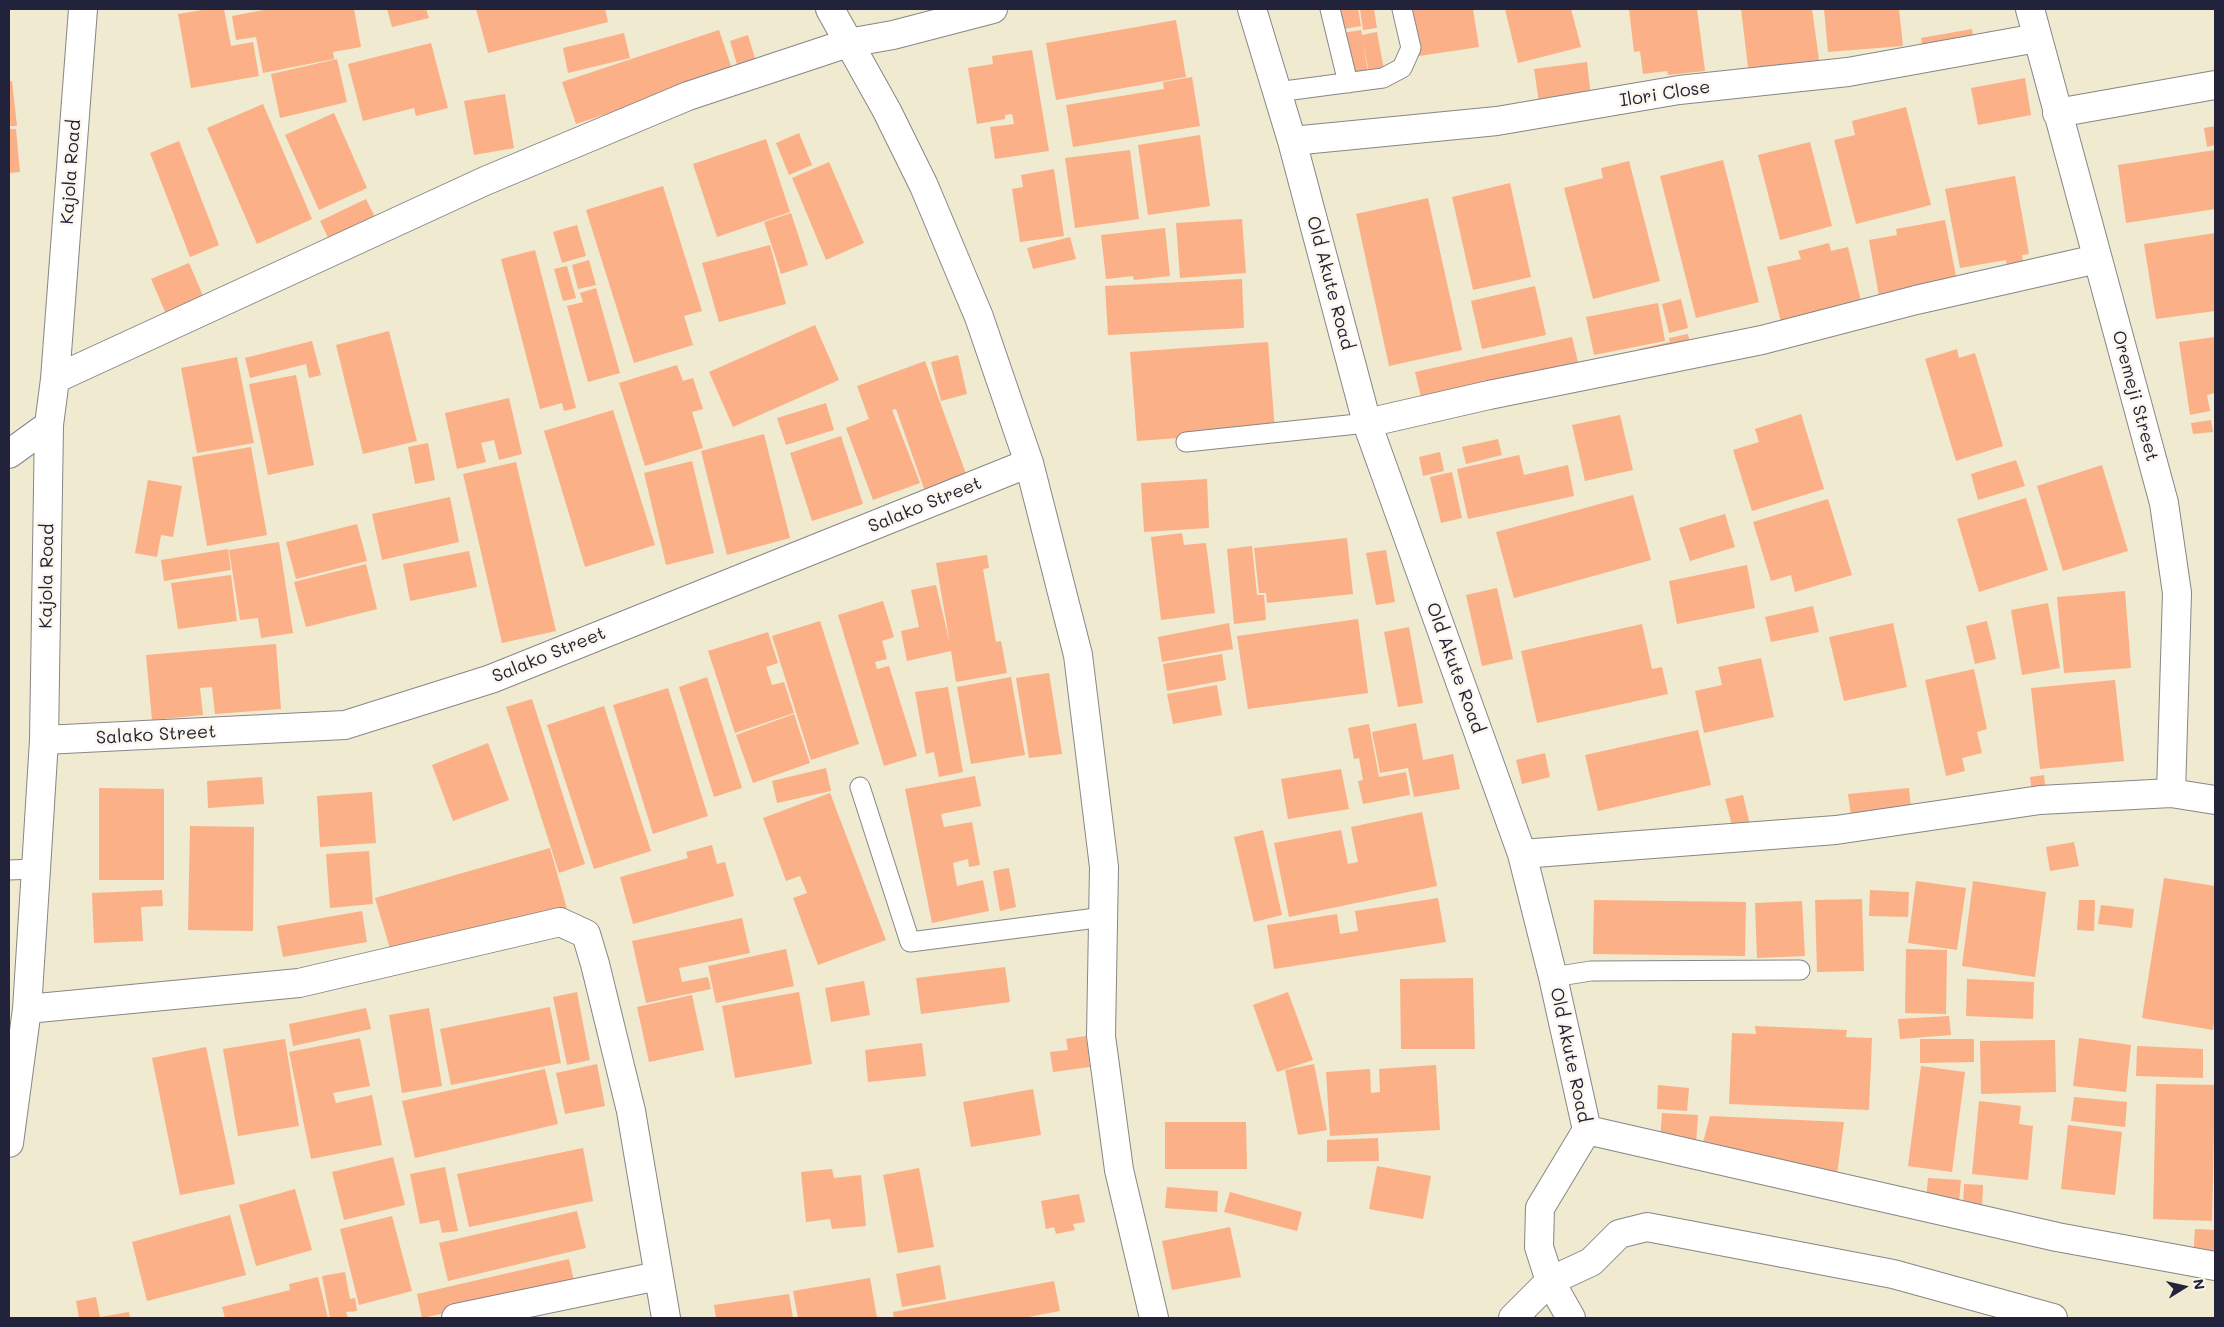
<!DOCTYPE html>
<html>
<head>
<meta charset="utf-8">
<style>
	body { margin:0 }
	#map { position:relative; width:2224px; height:1327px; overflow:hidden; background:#efead0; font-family:Mali,sans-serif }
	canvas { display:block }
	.frame { position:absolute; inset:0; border:10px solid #22223b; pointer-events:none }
	.north { position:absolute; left:2159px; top:1262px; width:50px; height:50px; -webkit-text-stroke:4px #fbf7ec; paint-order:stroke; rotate:80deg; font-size:14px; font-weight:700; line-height:20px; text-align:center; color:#22223b }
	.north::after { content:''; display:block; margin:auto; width:18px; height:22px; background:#22223b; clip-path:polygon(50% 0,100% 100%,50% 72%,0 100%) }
</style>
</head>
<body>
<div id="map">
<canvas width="2224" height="1327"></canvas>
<div class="frame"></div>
<div class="north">N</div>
</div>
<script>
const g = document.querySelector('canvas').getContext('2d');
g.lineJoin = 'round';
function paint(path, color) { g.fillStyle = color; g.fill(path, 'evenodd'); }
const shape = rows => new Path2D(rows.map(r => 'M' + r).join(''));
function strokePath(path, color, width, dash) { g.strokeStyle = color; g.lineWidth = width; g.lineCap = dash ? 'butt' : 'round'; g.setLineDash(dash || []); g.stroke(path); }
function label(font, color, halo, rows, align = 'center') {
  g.font = font + ' Mali,sans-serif'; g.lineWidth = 5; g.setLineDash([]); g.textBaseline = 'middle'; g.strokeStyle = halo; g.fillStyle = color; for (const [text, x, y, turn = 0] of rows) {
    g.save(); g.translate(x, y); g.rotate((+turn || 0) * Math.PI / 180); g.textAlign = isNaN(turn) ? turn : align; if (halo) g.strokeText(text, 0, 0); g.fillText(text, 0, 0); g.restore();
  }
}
paint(shape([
	[208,9,224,9,231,46,253,42,259,76,191,88,178,14],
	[269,9,354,9,361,47,333,52,334,59,263,73,256,37,236,40,232,16],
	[387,9,426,9,429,18,392,27],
	[476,9,605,9,608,22,488,53],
	[1340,9,1358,9,1361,26,1344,29],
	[1360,9,1374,9,1377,28,1363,30],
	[1412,9,1473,9,1479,47,1419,56],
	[1505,9,1571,9,1581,47,1518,63],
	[1629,9,1697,9,1705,71,1668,75,1667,71,1643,74,1640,51,1634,52],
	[1741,9,1812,9,1820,67,1749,75],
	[1824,9,1899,9,1903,46,1828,52],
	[1176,20,1186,77,1056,100,1046,43],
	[1972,29,1975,47,1924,56,1921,38],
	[719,30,733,72,576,124,562,82],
	[1361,30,1362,35,1377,32,1385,75,1370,78,1362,38,1369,78,1351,81,1342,33],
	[624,33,630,58,568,73,563,48],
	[748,35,757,65,739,71,730,41],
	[431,43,448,108,416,116,414,108,363,121,348,64],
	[1032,50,1049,151,995,159,990,127,1014,124,1012,114,1005,115,1005,119,977,124,968,68,993,64,992,56],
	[337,59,347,102,280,118,271,74],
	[1587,62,1591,96,1539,102,1534,69],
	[1192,77,1200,126,1073,147,1066,105,1164,89,1163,82],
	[2025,78,2031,115,1978,125,1971,88],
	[9,81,12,81,17,126,9,126],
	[505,94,514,148,474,155,464,101],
	[263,104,312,219,257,244,207,128],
	[1906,107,1931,205,1856,224,1834,140,1855,135,1852,121],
	[334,113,367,188,319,210,285,135],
	[2215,126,2215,145,2207,147,2204,128],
	[9,129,16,129,20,172,9,173],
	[799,133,812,165,789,175,776,143],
	[1200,135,1210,206,1148,215,1138,145],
	[766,139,790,212,717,237,693,164],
	[179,141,219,245,190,257,150,153],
	[1810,142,1832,226,1780,240,1758,155],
	[1130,150,1139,219,1075,228,1065,158],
	[2215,150,2215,209,2126,223,2118,165],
	[1723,160,1759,302,1696,318,1660,176],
	[1629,161,1660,281,1593,299,1564,188,1603,178,1601,168],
	[829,162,864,243,826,260,792,178],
	[1054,169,1064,236,1020,242,1012,189,1023,187,1021,175],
	[2015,176,2029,254,2022,255,2024,265,2007,268,2006,260,1960,268,1945,189],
	[1510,183,1531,277,1473,290,1452,197],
	[663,186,702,311,684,316,693,345,634,363,586,210],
	[1428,198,1462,350,1389,366,1356,214],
	[366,199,378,223,332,246,320,221],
	[791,213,808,265,781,274,764,222],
	[1242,219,1246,273,1180,278,1176,223],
	[1945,220,1957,281,1879,296,1869,240,1897,235,1896,229],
	[577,225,586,256,562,263,553,232],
	[1165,228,1170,276,1134,280,1133,276,1106,279,1101,235],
	[2215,233,2215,311,2156,319,2144,244],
	[1070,237,1076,259,1033,269,1027,248],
	[1829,243,1831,251,1848,247,1861,301,1781,322,1767,267,1801,259,1798,251],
	[770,245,786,304,719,322,702,263],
	[535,250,576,408,564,411,562,403,540,409,501,259],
	[589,260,596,285,578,289,572,265],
	[189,263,207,305,169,321,151,279],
	[567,266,576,298,563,301,554,269],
	[1242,279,1244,328,1108,335,1105,286],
	[1535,286,1546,335,1482,349,1471,301],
	[596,288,620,373,588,382,567,306,583,302,580,293],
	[1681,299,1688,328,1669,333,1662,304],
	[1658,303,1665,341,1594,355,1586,317],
	[815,325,839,380,733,427,709,372],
	[389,331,417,441,363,454,336,345],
	[1688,334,1692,352,1643,363,1639,349,1670,342,1669,338],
	[1572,337,1579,366,1422,401,1415,372],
	[2215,337,2215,393,2207,395,2210,411,2190,415,2179,342],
	[312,341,321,375,309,378,306,364,250,378,245,358],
	[1268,342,1275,431,1137,441,1130,352],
	[1957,349,1959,358,1975,353,2003,446,1956,461,1925,359],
	[958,355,967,394,941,401,931,362],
	[237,357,254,443,197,453,181,368],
	[925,361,969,482,927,497,896,409,892,410,920,483,873,500,846,428,869,419,857,386],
	[677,365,683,381,693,378,703,409,692,412,703,448,645,466,619,383],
	[296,375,314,465,268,475,249,384],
	[509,398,522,454,499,460,494,440,481,443,486,462,457,469,445,413],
	[826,403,834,430,786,445,777,418],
	[613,410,655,545,585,567,544,431],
	[1801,414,1824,489,1752,511,1733,450,1759,442,1755,429],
	[1620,415,1633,470,1585,481,1572,425],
	[2211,420,2213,432,2193,434,2191,423],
	[764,434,790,538,727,555,701,451],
	[841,436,863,504,812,521,790,453],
	[1498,439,1502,455,1466,464,1462,447],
	[428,443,435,480,415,484,408,447],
	[251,447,267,535,207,546,192,457],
	[1440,452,1444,471,1423,476,1419,457],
	[1519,455,1524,475,1568,465,1574,496,1468,519,1457,469],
	[2016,460,2025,486,1978,500,1971,474],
	[692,461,714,553,666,565,644,473],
	[516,462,556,631,502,643,463,474],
	[2102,465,2128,551,2063,571,2037,486],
	[1452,472,1462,518,1441,523,1430,477],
	[1207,479,1209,528,1144,532,1141,483],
	[148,480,182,486,173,537,161,535,157,557,135,553],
	[1633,495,1651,560,1514,598,1496,532],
	[450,497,459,542,382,560,372,514],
	[2026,498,2048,570,1979,592,1957,519],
	[1828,499,1852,575,1795,592,1791,575,1771,581,1753,522],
	[1725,514,1735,547,1690,561,1679,528],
	[357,524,367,561,296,579,286,542],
	[1182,533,1184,545,1206,543,1215,613,1161,620,1151,537],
	[1347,538,1353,594,1267,603,1266,593,1259,593,1254,548],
	[279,542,293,633,261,638,258,618,240,620,229,550],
	[1252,546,1257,595,1264,595,1266,620,1234,624,1227,549],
	[228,549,231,570,164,581,161,560],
	[1386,550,1395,602,1376,605,1366,553],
	[469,551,477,587,410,601,403,564],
	[987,555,989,568,983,569,996,642,1001,641,1007,673,956,682,951,651,907,661,901,631,919,627,911,590,936,585,950,644,936,563],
	[366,564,377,609,306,627,294,582],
	[1747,565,1755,608,1677,624,1669,581],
	[231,575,237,621,178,629,171,583],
	[1497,588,1513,659,1482,666,1466,595],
	[2125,591,2131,668,2064,673,2057,597],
	[883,601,894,637,882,641,887,659,875,662,877,669,889,666,917,756,884,766,838,615],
	[2048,603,2060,668,2022,675,2011,610],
	[1813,606,1819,632,1771,642,1765,617],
	[1358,619,1368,693,1248,709,1237,636],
	[820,621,859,744,811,760,772,636],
	[1987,621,1996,659,1975,664,1966,626],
	[1229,623,1233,649,1162,662,1158,637],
	[1893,623,1907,687,1844,701,1829,637],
	[1642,624,1652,669,1662,667,1668,694,1537,723,1521,651],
	[1409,627,1423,703,1398,707,1384,632],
	[768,632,778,663,766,667,772,685,784,682,794,713,735,733,708,651],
	[276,644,281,709,215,714,212,687,200,688,203,715,152,720,146,655],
	[1222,654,1226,680,1167,691,1163,664],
	[1761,658,1774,717,1704,733,1695,691,1722,685,1718,667],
	[1974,669,1987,729,1977,732,1982,753,1962,758,1965,771,1946,776,1925,680],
	[1049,673,1062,754,1029,758,1016,678],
	[707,677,742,788,714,797,679,687],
	[1011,677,1025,755,971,764,957,687],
	[2115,680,2124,761,2040,769,2031,688],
	[1217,685,1222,715,1173,724,1167,694],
	[948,687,963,772,939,777,934,752,926,754,915,692],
	[668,688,708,816,653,834,613,705],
	[532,699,585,864,559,873,506,707],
	[604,706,651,851,594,869,547,725],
	[794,714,810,763,753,783,736,735],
	[1416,723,1423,760,1453,754,1460,789,1414,797,1408,768,1380,773,1372,732],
	[1369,724,1379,777,1406,772,1410,795,1363,804,1358,781,1363,780,1359,758,1354,759,1348,728],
	[1698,730,1711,785,1598,811,1585,755],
	[488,743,509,800,453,821,432,765],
	[1545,753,1550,777,1522,784,1516,760],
	[826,768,831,791,777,803,772,781],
	[1341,769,1349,809,1288,819,1281,779],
	[2044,775,2046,792,2032,794,2030,777],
	[975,776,981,806,941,814,944,827,972,822,980,865,969,867,968,859,953,863,957,886,983,880,989,911,932,923,905,789],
	[262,777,264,804,208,808,207,781],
	[99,788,164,789,164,880,99,880],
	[1909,788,1912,817,1852,824,1848,794],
	[372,792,376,843,320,847,317,796],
	[830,793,886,940,818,965,793,898,807,893,800,876,786,881,763,818],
	[1743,795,1750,825,1733,829,1725,799],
	[1422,812,1437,886,1289,917,1274,843,1341,830,1348,864,1358,862,1351,827],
	[190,826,254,827,253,931,188,930],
	[1263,830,1282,915,1254,922,1234,837],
	[2074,842,2079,866,2050,871,2046,847],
	[712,845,717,864,725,862,734,896,633,924,620,877,688,858,686,852],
	[550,848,567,909,393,959,375,898],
	[369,851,373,904,330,908,326,854],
	[1009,868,1016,907,1000,911,993,871],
	[2164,878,2215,886,2215,1015,2213,1030,2142,1018],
	[1916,881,1966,888,1957,950,1908,943],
	[1973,881,2046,892,2035,977,1962,966],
	[162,890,163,906,141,907,143,941,94,943,92,893],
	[1870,890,1909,892,1908,917,1869,916],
	[1438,898,1446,942,1274,969,1267,925,1337,914,1340,934,1358,931,1355,911],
	[1862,899,1864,971,1817,972,1815,900],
	[1594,900,1746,902,1745,956,1593,954],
	[2079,900,2095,900,2094,931,2077,930],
	[1802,901,1805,956,1757,958,1755,903],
	[2101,905,2134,909,2132,928,2098,924],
	[362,911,367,942,283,957,277,926],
	[742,918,750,953,679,968,682,982,708,977,711,989,646,1003,632,941],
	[786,949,794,986,716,1003,708,966],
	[1906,949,1947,950,1946,1014,1905,1013],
	[1005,967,1010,1002,921,1014,916,978],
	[1473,978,1475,1049,1401,1049,1400,979],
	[1967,979,2034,982,2033,1019,1966,1016],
	[864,981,870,1015,831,1022,825,988],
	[577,992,590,1060,567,1065,553,997],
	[799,992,812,1064,735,1078,722,1006],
	[1288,992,1313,1060,1277,1072,1253,1005],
	[692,995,704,1050,649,1062,637,1007],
	[550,1007,561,1063,451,1085,440,1029],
	[366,1008,371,1029,293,1046,289,1024],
	[429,1008,442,1086,402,1093,389,1015],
	[1949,1016,1951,1035,1900,1039,1898,1019],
	[1755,1026,1847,1030,1846,1037,1872,1038,1869,1110,1729,1104,1732,1033,1756,1034],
	[1086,1036,1090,1067,1053,1072,1050,1052,1068,1050,1066,1039],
	[360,1038,370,1086,333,1093,336,1103,372,1095,382,1145,311,1159,289,1052],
	[2079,1038,2131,1045,2126,1092,2073,1086],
	[285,1039,299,1126,238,1136,223,1049],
	[1920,1039,1974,1039,1974,1062,1920,1063],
	[2055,1040,2056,1092,1981,1094,1980,1041],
	[922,1043,926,1076,868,1082,865,1050],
	[2137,1046,2203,1049,2203,1078,2136,1076],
	[206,1047,235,1184,180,1195,152,1058],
	[597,1064,605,1106,565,1114,556,1073],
	[1314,1064,1327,1130,1298,1135,1285,1070],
	[1436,1065,1440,1130,1330,1136,1326,1072,1370,1069,1371,1093,1380,1092,1379,1069],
	[1921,1066,1965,1072,1952,1172,1908,1166],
	[545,1069,558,1124,415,1158,402,1101],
	[2156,1084,2215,1085,2212,1221,2153,1219],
	[1658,1085,1689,1088,1687,1111,1657,1109],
	[1033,1089,1041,1135,971,1147,963,1102],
	[2074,1097,2127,1102,2125,1127,2071,1121],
	[1979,1101,2021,1106,2019,1124,2033,1126,2028,1180,1972,1174],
	[1662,1113,1698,1115,1696,1144,1660,1142],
	[1710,1116,1844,1122,1837,1174,1701,1150],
	[1165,1122,1246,1122,1247,1169,1165,1169],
	[2068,1125,2122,1132,2115,1195,2061,1189],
	[1378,1138,1379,1161,1327,1162,1327,1140],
	[583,1148,593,1201,469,1227,457,1174],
	[393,1157,405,1205,344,1220,332,1172],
	[1377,1166,1431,1176,1423,1219,1369,1209],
	[445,1167,458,1231,442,1233,439,1220,420,1224,410,1174],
	[919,1168,934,1247,898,1253,883,1175],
	[832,1169,834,1178,861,1175,866,1226,832,1229,830,1219,806,1222,801,1172],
	[1928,1178,1961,1180,1959,1203,1926,1201],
	[1964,1184,1983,1185,1982,1208,1963,1207],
	[1167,1187,1218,1191,1217,1212,1165,1208],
	[295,1189,312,1250,256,1266,239,1205],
	[1230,1192,1302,1212,1297,1231,1224,1212],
	[1079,1194,1085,1222,1073,1224,1075,1230,1056,1234,1054,1227,1046,1229,1041,1201],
	[577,1211,586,1248,448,1281,439,1243],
	[230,1215,246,1275,147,1301,132,1242],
	[392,1216,412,1291,359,1305,340,1229],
	[1230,1227,1241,1277,1172,1290,1162,1241],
	[2195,1229,2215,1230,2215,1260,2193,1258],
	[569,1259,575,1285,422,1318,417,1294],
	[940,1265,946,1299,902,1307,896,1274],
	[345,1272,350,1299,355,1298,357,1311,346,1312,348,1318,330,1318,322,1276],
	[318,1277,328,1318,225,1318,222,1307,290,1290,289,1284],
	[870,1278,877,1318,798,1318,793,1291],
	[1054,1281,1060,1311,1023,1318,894,1318,893,1312],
	[789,1294,793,1318,716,1318,714,1305],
	[96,1297,100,1317,129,1312,130,1318,79,1318,76,1301]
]), '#fbb088');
const lane = shape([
	[1330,9,1348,83],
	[1277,92,1383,78,1402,68,1411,48,1402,9],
	[1186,442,1367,423],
	[860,787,910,942,1104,917],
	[9,870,36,869],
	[1553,977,1591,971,1800,970]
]);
const street = shape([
	[830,9,887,111,924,186,979,317,1029,463,1078,655,1104,867,1101,1036,1119,1170,1154,1318],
	[1252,9,1292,141,1367,423,1522,854,1553,977,1587,1130,1540,1208,1539,1247,1550,1281,1571,1318],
	[2030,9,2164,503,2177,593,2171,793],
	[2057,113,2215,85],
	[1292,141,1497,121,1679,90,1848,72,2037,38],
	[55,379,485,181,688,96,848,43,893,35,993,9],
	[1367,423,1489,395,1762,340,1916,300,2097,259],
	[9,454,49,425],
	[44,740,345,725,491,679,1029,463],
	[1522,854,1836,830,2040,800,2171,793,2215,800],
	[27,1009,299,983,560,922,586,934,595,964,631,1111,666,1318],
	[1587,1130,2057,1237,2215,1266],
	[9,1143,27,1009,36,869,44,740,49,425,55,379,83,9],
	[456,1318,658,1276],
	[1513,1318,1550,1281,1591,1262,1619,1234,1647,1227,1893,1274,2053,1318]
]);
strokePath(lane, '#888686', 21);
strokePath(street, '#888686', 30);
strokePath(lane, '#fff', 19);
strokePath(street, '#fff', 28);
label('18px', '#22223b', '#fbf7ec', [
	["Ilori Close",1665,94,-9],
	["Kajola Road",71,172,-86],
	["Old Akute Road",1330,283,75],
	["Oremeji Street",2135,396,75],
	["Salako Street",925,505,-22],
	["Kajola Road",47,576,-89],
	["Salako Street",549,655,-22],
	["Old Akute Road",1455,668,70],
	["Salako Street",156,735,-3],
	["Old Akute Road",1570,1055,78]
]);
</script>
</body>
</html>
